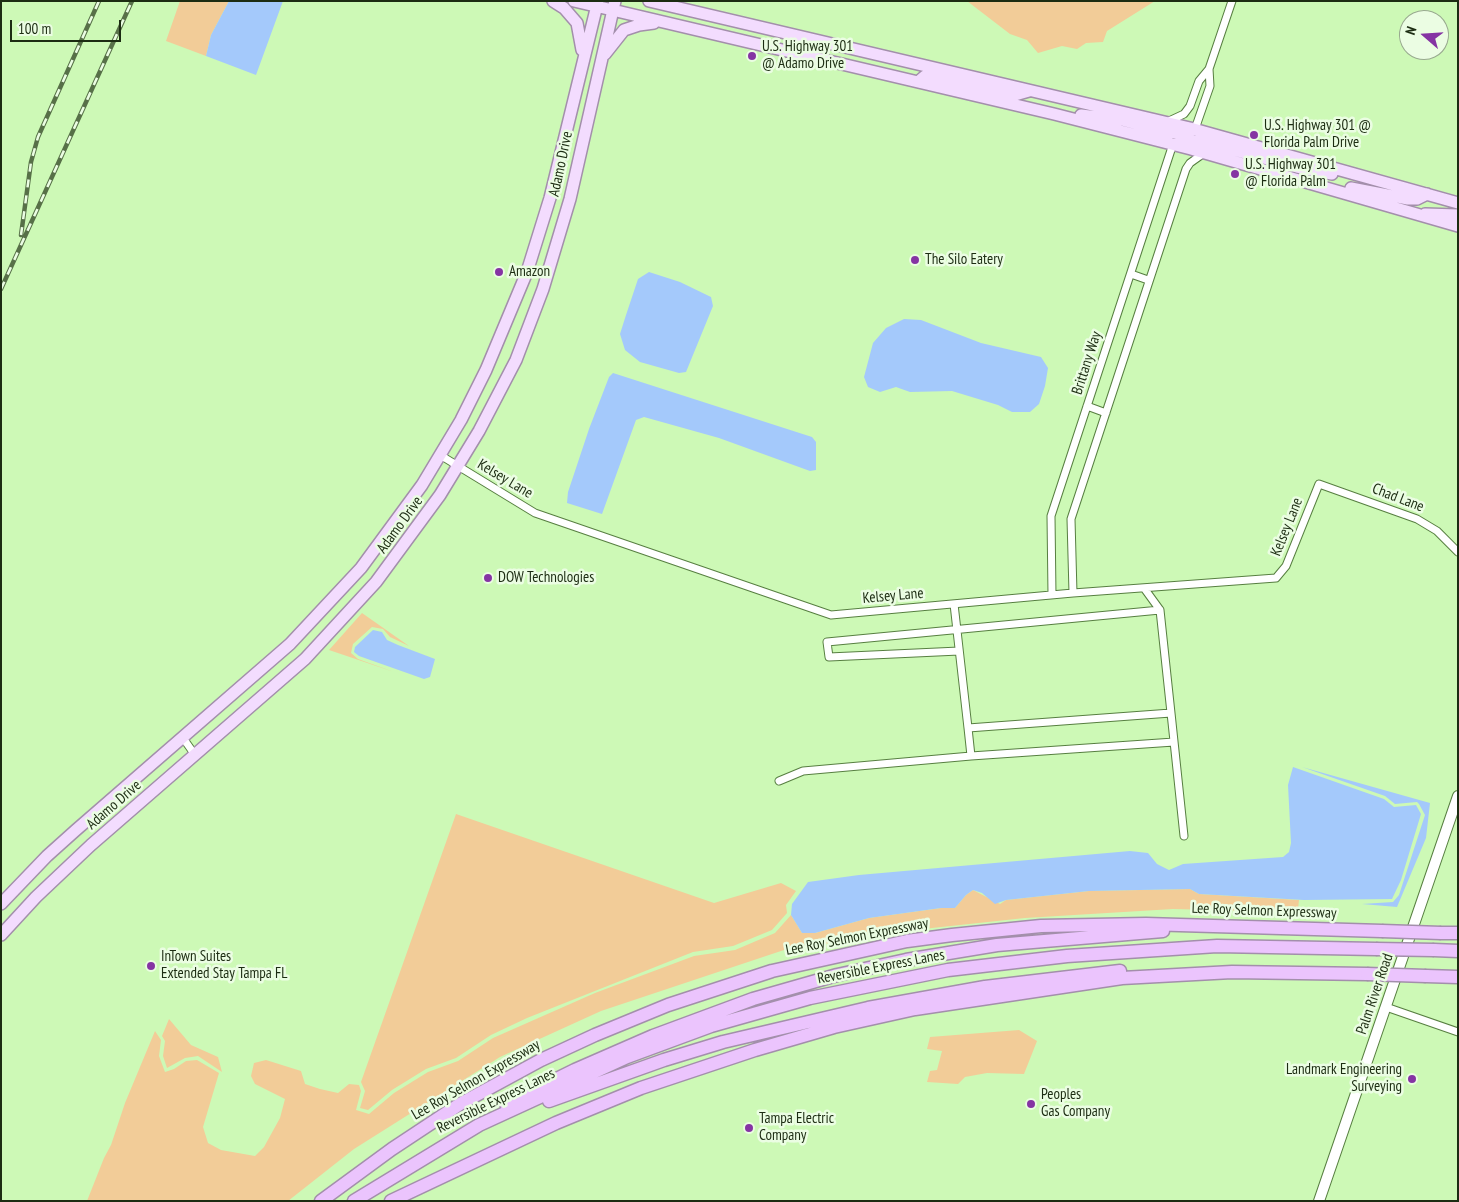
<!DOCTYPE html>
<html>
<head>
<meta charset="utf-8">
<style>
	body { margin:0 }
	#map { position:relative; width:1459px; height:1202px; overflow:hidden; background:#cdf9b6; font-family:"PT Sans Narrow",sans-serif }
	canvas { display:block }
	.frame { position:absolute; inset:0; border:2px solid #1c2c12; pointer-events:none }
	.north { position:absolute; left:1399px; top:10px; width:50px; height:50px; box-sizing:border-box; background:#ebfde3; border:1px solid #98a98f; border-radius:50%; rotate:289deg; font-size:14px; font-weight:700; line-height:20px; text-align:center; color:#1c2c12 }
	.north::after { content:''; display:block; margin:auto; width:18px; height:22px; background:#8534a3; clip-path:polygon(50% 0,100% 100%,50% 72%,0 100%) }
	.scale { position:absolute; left:10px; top:20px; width:111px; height:22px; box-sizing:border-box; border:2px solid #1c2c12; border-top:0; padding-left:6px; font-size:15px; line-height:18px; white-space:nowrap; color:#1c2c12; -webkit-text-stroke:4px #ebfde3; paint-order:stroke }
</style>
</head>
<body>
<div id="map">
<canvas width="1459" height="1202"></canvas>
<div class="frame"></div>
<div class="north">N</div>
<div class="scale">100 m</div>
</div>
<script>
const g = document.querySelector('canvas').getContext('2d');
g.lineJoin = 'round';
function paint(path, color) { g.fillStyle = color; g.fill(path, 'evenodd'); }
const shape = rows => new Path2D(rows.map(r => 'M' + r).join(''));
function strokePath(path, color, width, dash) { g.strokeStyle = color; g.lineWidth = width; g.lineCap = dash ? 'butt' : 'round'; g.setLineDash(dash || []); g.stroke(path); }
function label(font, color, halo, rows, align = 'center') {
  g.font = font + ' "PT Sans Narrow",sans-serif'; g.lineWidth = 5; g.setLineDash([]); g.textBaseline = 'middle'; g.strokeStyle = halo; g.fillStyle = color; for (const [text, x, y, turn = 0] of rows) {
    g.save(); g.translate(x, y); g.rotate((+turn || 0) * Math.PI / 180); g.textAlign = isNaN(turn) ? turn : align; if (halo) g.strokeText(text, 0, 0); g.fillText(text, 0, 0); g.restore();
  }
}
paint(shape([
	[180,1,229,1,211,35,206,56,166,41],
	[967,1,1155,1,1107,31,1103,42,1086,43,1077,49,1062,46,1038,53,1027,40,1010,34],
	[362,613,409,646,390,637,383,629,372,627,353,644,351,653,358,659,394,672,329,650],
	[456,814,714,903,781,883,796,891,786,905,787,913,772,930,733,946,693,952,527,1018,491,1035,456,1058,426,1069,392,1090,368,1110,360,1108,365,1091,361,1082],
	[1190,889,1199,894,1299,900,1298,909,1295,912,1173,909,1025,918,932,928,784,950,601,1011,500,1057,354,1149,288,1201,87,1201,104,1158,111,1145,125,1103,155,1031,161,1040,159,1056,165,1072,174,1069,186,1061,197,1060,219,1073,203,1127,208,1143,221,1150,255,1156,264,1147,280,1118,285,1099,255,1084,251,1076,254,1063,266,1060,301,1071,305,1084,320,1089,338,1093,349,1084,359,1085,361,1091,356,1110,369,1114,394,1093,428,1072,458,1061,493,1038,595,993,694,956,735,950,775,933,791,915,802,933,815,933,869,918,941,908,955,908,966,895,973,890,1000,904,1006,900,1089,891],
	[169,1019,191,1045,218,1057,222,1072,198,1056,185,1058,167,1068,163,1056,165,1041,162,1036],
	[1019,1030,1037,1041,1024,1074,987,1073,965,1077,958,1084,927,1082,930,1071,937,1070,942,1051,927,1049,930,1037]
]), '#f2cc98');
paint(shape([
	[229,1,283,1,256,75,206,56,211,35],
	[649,272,680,282,711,297,713,306,686,372,679,373,640,362,625,350,620,334,626,315,638,279],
	[904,319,921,320,981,343,1041,357,1048,368,1045,386,1039,404,1030,412,1012,412,998,405,952,391,910,392,896,387,880,392,868,387,864,377,873,343,886,328],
	[613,373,812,437,816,442,816,470,810,471,719,438,644,417,636,420,602,514,567,503,568,492,589,429,609,377],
	[373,630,382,632,387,640,398,645,435,659,430,677,424,679,359,656,354,652,355,647],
	[1293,767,1384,799,1394,807,1416,805,1421,814,1401,880,1392,899,1304,900,1199,894,1190,889,1089,891,1006,900,995,904,982,893,973,890,966,895,955,908,941,908,869,918,815,933,802,933,791,915,792,904,808,882,859,875,1130,851,1148,853,1157,864,1169,870,1183,864,1283,857,1289,852,1291,843,1288,785],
	[1302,767,1430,803,1426,838,1397,907,1362,904,1393,902,1399,895,1425,815,1419,804,1417,802,1395,804,1385,796]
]), '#a4c9fb');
const street = shape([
	[1169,121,1184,114,1190,106,1199,81,1209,69],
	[1195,129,1210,86,1209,69,1232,1],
	[1131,274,1148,280],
	[1087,406,1106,413],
	[440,455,535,513,831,615,1073,593,1276,578,1286,566,1319,484,1417,519,1437,531,1458,552],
	[1073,593,1071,519,1186,169,1190,163,1204,153],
	[1052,595,1051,516,1173,144],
	[954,604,968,728,1171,713,1160,610,1144,588],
	[959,651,829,657,827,642,1160,610],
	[1171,713,1184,836],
	[968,728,971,756,1174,742],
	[183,738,195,755],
	[779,781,803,771,971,756],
	[1386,1007,1458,1032]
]);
const secondary = shape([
	[1319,1201,1458,796]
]);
const primary = shape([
	[553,1,564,8,577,23,582,50],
	[574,1,1054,114,1191,149,1458,226],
	[649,1,1190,128,1458,203],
	[605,54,624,30,639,25,654,23],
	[918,82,925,76,932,75,1015,95,1029,91],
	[1081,115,1122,120,1171,133,1192,130],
	[1175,144,1188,140,1204,142,1297,167,1332,174],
	[1351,188,1408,199,1417,199,1427,194],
	[1425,214,1458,215],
	[1,904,47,856,76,830,290,644,361,568,422,485,461,420,486,370,527,272,550,198,598,1],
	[1,935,36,897,91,845,305,659,376,582,440,495,479,431,516,360,543,289,570,199,615,1]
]);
const highway = shape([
	[1441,933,1458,933],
	[1434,950,1458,951],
	[1426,976,1458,977],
	[549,1101,664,1060,723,1042,868,1008,985,987,1120,971],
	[506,1104,575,1070,653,1036,753,999,837,975,906,960,997,945,1163,931],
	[321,1201,392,1149,460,1104,541,1060,595,1035,668,1005,772,971,907,941,952,935,1041,926,1146,924,1382,931],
	[354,1201,479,1125,627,1057,711,1026,810,998,948,970,1067,956,1217,946,1376,949],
	[391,1201,556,1123,641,1088,755,1050,834,1027,915,1009,1122,978,1232,972,1367,974]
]);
strokePath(street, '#577f41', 9);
strokePath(secondary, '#577f41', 12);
strokePath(primary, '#a38fab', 14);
strokePath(highway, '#a38fab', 15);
strokePath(street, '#fff', 7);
strokePath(secondary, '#fff', 10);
strokePath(primary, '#f3dcfe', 11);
strokePath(highway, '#ebc4fd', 12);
const rail = shape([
	[21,235,31,162,38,137,99,1],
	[1,289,132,1]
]);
strokePath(rail, '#577048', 4.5);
strokePath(rail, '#ebfde3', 2.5, [8]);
const highwayBridge = shape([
	[1382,931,1441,933],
	[1376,949,1434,950],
	[1367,974,1426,976]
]);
strokePath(highwayBridge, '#a38fab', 15, []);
strokePath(highwayBridge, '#ebc4fd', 12);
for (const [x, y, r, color] of [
	[752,56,5,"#8534a3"],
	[1254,135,5,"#8534a3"],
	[1235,174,5,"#8534a3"],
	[915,260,5,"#8534a3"],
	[499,272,5,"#8534a3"],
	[488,578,5,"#8534a3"],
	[151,966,5,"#8534a3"],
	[1412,1079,5,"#8534a3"],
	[1031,1104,5,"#8534a3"],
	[749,1128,5,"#8534a3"]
]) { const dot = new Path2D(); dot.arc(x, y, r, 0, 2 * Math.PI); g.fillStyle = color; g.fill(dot); strokePath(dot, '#ebfde3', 2); }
label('15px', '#1c2c12', '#ebfde3', [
	["U.S. Highway 301",762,47],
	["@ Adamo Drive",762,64],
	["U.S. Highway 301 @",1264,126],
	["Florida Palm Drive",1264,143],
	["U.S. Highway 301",1245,165],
	["@ Florida Palm",1245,182],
	["The Silo Eatery",925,260],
	["Amazon",509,272],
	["DOW Technologies",498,578],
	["InTown Suites",161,957],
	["Extended Stay Tampa FL",161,974],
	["Landmark Engineering",1402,1070,"right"],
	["Surveying",1402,1087,"right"],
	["Peoples",1041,1095],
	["Gas Company",1041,1112],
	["Tampa Electric",759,1119],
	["Company",759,1136]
], 'left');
label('15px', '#1c2c12', '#ebfde3', [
	["Adamo Drive",561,164,-78],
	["Brittany Way",1087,363,-72],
	["Kelsey Lane",505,479,31],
	["Chad Lane",1398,498,21],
	["Adamo Drive",400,525,-54],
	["Kelsey Lane",1287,527,-68],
	["Kelsey Lane",893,596,-5],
	["Adamo Drive",114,805,-41],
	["Lee Roy Selmon Expressway",1264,911,2],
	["Lee Roy Selmon Expressway",857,937,-11],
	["Reversible Express Lanes",881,967,-11],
	["Palm River Road",1375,994,-71],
	["Lee Roy Selmon Expressway",476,1080,-30],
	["Reversible Express Lanes",496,1101,-26]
]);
</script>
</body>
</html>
